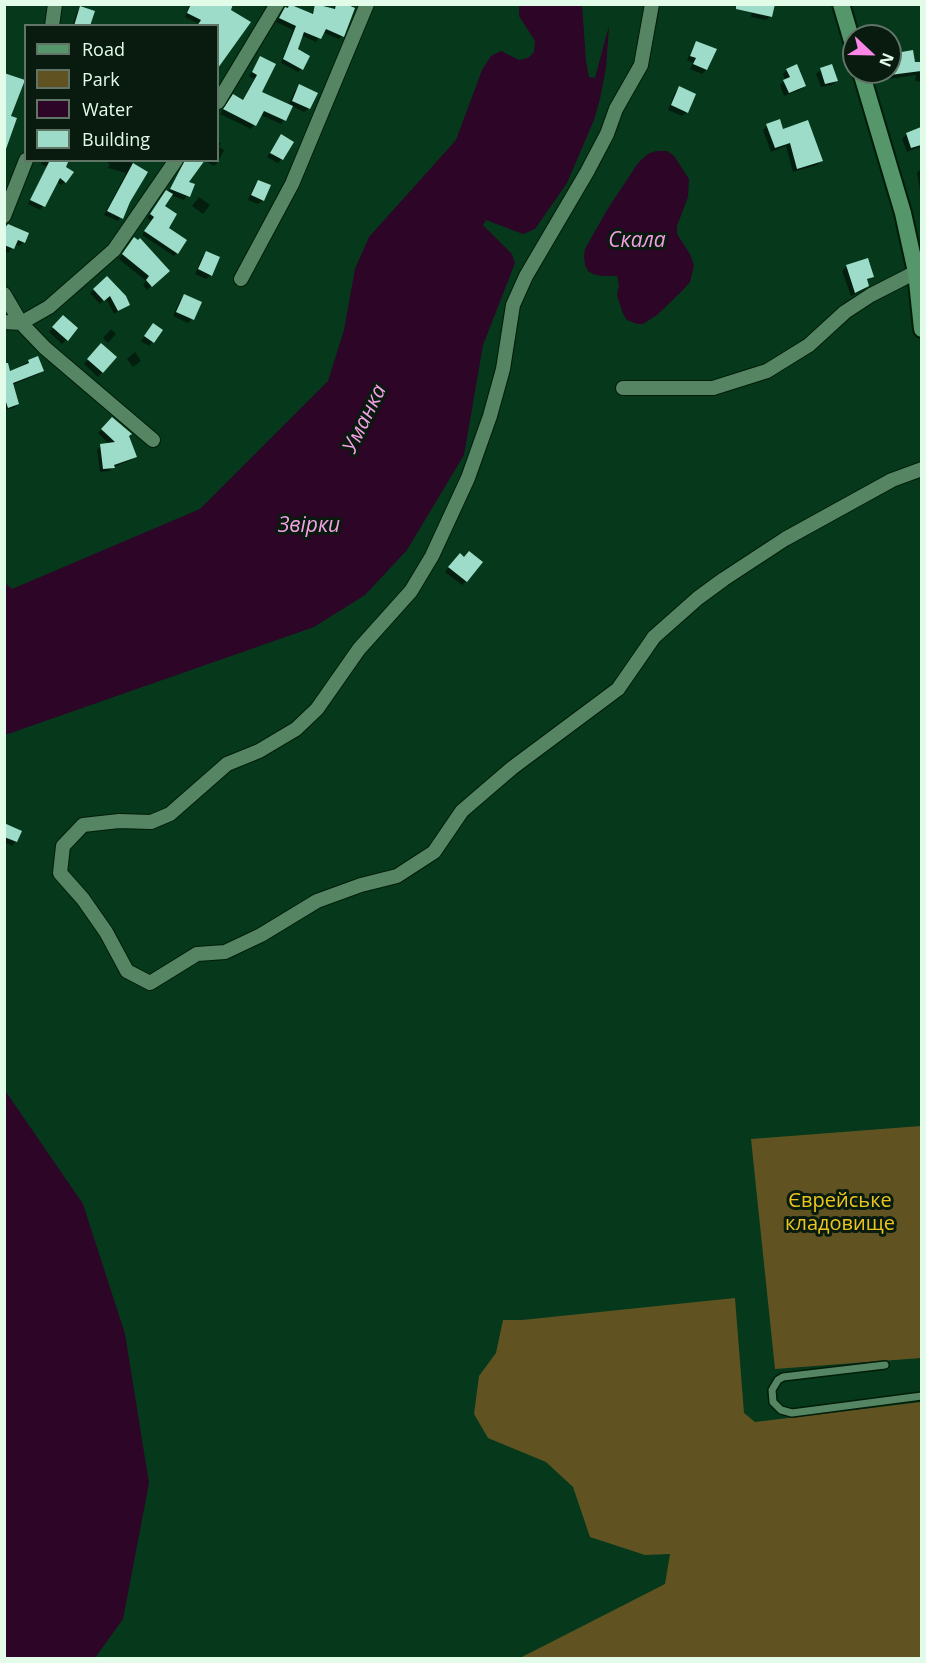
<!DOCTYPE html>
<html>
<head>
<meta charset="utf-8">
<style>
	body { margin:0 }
	#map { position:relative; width:926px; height:1663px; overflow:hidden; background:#06381c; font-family:"Open Sans",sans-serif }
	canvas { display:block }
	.frame { position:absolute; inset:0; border:6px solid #e3fce9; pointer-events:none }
	.legend { position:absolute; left:24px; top:24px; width:195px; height:138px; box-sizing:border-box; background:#081b0e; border:2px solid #607566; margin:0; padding:8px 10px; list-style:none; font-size:18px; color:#e3fce9 }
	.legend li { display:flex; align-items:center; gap:12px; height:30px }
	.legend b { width:30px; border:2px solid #607566 }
	.north { position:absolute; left:842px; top:24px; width:60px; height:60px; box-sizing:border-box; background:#081b0e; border:2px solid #607566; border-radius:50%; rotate:112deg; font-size:16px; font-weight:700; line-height:24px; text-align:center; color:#e3fce9 }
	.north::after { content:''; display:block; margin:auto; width:21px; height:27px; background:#fa87e7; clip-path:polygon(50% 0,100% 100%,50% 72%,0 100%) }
</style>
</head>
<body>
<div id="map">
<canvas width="926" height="1663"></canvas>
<div class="frame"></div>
<ul class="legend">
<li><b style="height:8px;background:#55976b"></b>Road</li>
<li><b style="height:16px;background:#615321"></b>Park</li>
<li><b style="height:16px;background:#2c0527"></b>Water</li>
<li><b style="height:16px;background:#9cdcc8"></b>Building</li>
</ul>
<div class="north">N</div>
</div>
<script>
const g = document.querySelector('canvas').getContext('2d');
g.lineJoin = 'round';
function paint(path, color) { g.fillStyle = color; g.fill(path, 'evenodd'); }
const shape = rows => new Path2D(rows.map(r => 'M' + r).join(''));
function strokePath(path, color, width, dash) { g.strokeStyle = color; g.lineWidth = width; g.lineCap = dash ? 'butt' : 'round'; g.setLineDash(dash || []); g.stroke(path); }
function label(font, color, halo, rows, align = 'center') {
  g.font = font + ' "Open Sans",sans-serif'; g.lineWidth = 6; g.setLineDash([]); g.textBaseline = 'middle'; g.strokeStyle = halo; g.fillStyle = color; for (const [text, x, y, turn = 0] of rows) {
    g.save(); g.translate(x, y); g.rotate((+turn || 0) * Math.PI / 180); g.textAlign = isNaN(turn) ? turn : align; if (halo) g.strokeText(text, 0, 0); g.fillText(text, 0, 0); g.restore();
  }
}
paint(shape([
	[921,1126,921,1358,775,1369,751,1139],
	[735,1298,744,1413,755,1422,921,1402,921,1658,520,1658,665,1584,670,1554,645,1555,590,1537,573,1487,546,1462,488,1438,474,1414,479,1376,496,1353,503,1320,522,1320]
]), '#615321');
paint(shape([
	[522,4,582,5,586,61,589,77,595,78,609,26,606,68,600,99,594,120,567,183,535,229,523,234,486,220,483,225,512,254,515,263,483,345,464,455,407,550,365,595,314,627,5,735,5,583,12,589,200,509,328,381,344,330,355,269,369,237,456,140,482,70,491,56,501,51,519,60,528,58,534,52,535,41,519,16,519,7],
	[656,151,667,151,674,156,689,179,688,197,677,226,677,234,690,254,694,265,690,282,682,291,657,315,643,324,637,324,627,320,623,314,617,295,619,285,617,276,602,276,593,274,588,271,585,265,584,256,585,249,607,210,638,163,648,154],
	[4,1089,83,1204,125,1334,149,1483,123,1619,95,1658,5,1658]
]), '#2c0527');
paint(shape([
	[190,4,213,4,237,38,218,66,218,26,199,24,185,17],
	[335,4,354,4,342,36,339,39,322,32,316,42,301,35,296,50,302,69,298,72,281,63,293,30,276,22,282,12,290,5,311,14,316,6,333,10],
	[753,4,771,16,766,20,751,17],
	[81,8,88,26,72,26,77,12],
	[697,42,706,70,702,74,690,69,693,63,687,60,693,47],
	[894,47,895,55,913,63,922,64,922,82,915,81,916,75,881,80,880,72,890,72,890,48],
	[260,58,260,92,288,106,295,90,300,86,309,108,304,112,292,106,281,124,261,115,251,129,220,114,229,100,242,101,254,79,249,76],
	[787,70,805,85,800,90,784,96,780,85,785,80,783,74],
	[821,70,836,81,832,85,821,87,816,74],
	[679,88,687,112,682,116,668,110,675,92],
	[5,91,9,117,6,136,4,135],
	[767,126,782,131,821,161,817,165,793,172,786,146,771,152,763,130],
	[922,129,922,146,907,152,902,139,906,135],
	[281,136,282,159,278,163,267,157],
	[218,142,221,143,219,147,224,150,218,162,214,166,203,160,218,160],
	[43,160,67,160,65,167,65,182,61,185,57,182,40,210,28,204,47,167,41,164],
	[103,160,127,160,147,173,118,221,104,215,126,173,108,168,110,164],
	[183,160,190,160,187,182,193,185,184,200,171,195,163,207,166,228,177,253,174,256,142,235,151,221,147,218,163,195,168,192,180,170],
	[921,169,922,169,921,195,917,173],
	[259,181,263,200,258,204,248,200,254,186],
	[199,197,210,205,203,214,192,206],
	[4,230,24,242,19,246,15,244,8,253,4,251],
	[130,243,168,271,147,290,143,285,146,281,119,259],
	[206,253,211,275,206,279,195,274,202,257],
	[867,259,873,276,866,281,868,285,863,290,851,296,842,271,846,267],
	[106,278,128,305,114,314,106,298,100,304,90,293],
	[184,296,192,319,188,323,173,316,180,300],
	[59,321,66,340,62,344,49,332],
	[153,325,161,330,149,346,141,341],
	[111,329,116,334,108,343,103,338],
	[97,349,115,357,98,377,84,364],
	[135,352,141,361,133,367,127,359],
	[29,361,42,370,39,374,12,385,18,404,14,408,4,410,4,365,8,374],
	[112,419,127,436,135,456,131,460,114,467,109,471,100,472,97,450,101,446,110,445,98,433],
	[464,558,466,581,462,585,445,572,455,559],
	[4,825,16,841,12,846,7,843,4,847]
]), '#0007');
paint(shape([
	[191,4,233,4,231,10,251,22,218,68,218,26,197,26,201,20,187,13],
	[289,4,313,14,315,4,335,9,336,4,346,4,355,8,344,37,326,29,321,39,304,32,298,49,310,56,303,70,283,59,296,26,279,18,285,7,288,8],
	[736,4,775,4,772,17,736,9],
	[80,6,95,11,90,26,74,26],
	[696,41,717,49,707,70,693,64,696,58,690,56],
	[913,50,915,62,921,62,921,71,890,75,890,54],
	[260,56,276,64,262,92,293,106,286,121,264,111,256,126,223,109,233,94,243,100,257,75,252,72],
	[797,64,806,86,789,93,783,80,790,77,786,69],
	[832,64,838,81,825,84,820,68],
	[4,73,25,80,11,116,17,118,6,149],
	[299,84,318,93,310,109,292,101],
	[679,86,696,94,688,113,671,105],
	[780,119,783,129,808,120,823,161,797,169,790,143,775,148,766,124],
	[921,127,921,145,911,148,906,133],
	[281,134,294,142,283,160,270,153],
	[50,160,69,160,66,167,74,172,66,183,60,178,45,207,30,200],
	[185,160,205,160,189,182,195,184,190,197,170,189],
	[133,163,148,172,130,202,123,219,107,211],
	[258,180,271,185,264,201,251,195],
	[166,190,173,194,165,206,177,214,169,228,187,240,178,254,144,231,154,217,150,214],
	[8,224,29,233,25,243,18,240,14,249,4,245,4,229],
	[134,237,138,240,140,238,170,271,152,287,146,280,149,276,122,254],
	[206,251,220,257,212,276,198,269],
	[868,258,874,277,867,279,869,286,855,293,846,265],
	[107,276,126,296,130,305,118,311,110,296,104,301,93,289],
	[184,294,202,302,194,320,176,312],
	[63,315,78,328,68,341,52,327],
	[153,323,163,330,154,343,144,336],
	[101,343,117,357,103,373,87,359],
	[38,356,44,371,13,383,19,404,8,408,4,396,4,363,8,363,10,371,29,363,28,360],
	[112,417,132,434,129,436,137,457,114,465,115,468,103,469,100,444,115,442,101,429],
	[469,551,483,562,467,582,448,567,460,553,464,557],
	[4,823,22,831,17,842,4,837]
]), '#9cdcc8');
const service = shape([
	[885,1365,783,1377,778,1380,772,1390,773,1402,781,1410,792,1413,922,1396]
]);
const minor = shape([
	[652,4,641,65,616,109,607,134,587,172,526,276,513,305,503,369,490,416,468,478,432,556,411,591,359,649,317,709,296,729,259,751,227,764,170,814,151,822,119,821,83,825,63,846,60,873,83,899,106,932,127,971,150,983,197,954,225,952,261,935,317,901,361,885,397,876,434,852,462,811,512,768,618,689,654,637,698,598,724,579,785,539,892,480,922,469],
	[52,26,55,4],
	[218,102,277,4],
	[4,216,26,160],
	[241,279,292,184,367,4],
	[4,294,21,323,45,348,153,440],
	[4,322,21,323,49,307,114,250,176,160],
	[623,388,713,388,767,371,809,345,845,312,871,295,916,272]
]);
const secondary = shape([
	[841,4,854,48],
	[861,72,903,213,916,272,922,329]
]);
strokePath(service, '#001d09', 10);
strokePath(minor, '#001d09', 16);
strokePath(secondary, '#001d09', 20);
strokePath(service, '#568564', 7);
strokePath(minor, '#568564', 14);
strokePath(secondary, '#55976b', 16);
label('20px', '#edc51f', '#081b0e', [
	["Єврейське",840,1201],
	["кладовище",840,1224]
]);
label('italic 21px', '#f4a0e5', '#081b0e', [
	["Скала",637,241],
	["Уманка",365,419,-64],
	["Звірки",309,526]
]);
</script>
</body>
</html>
